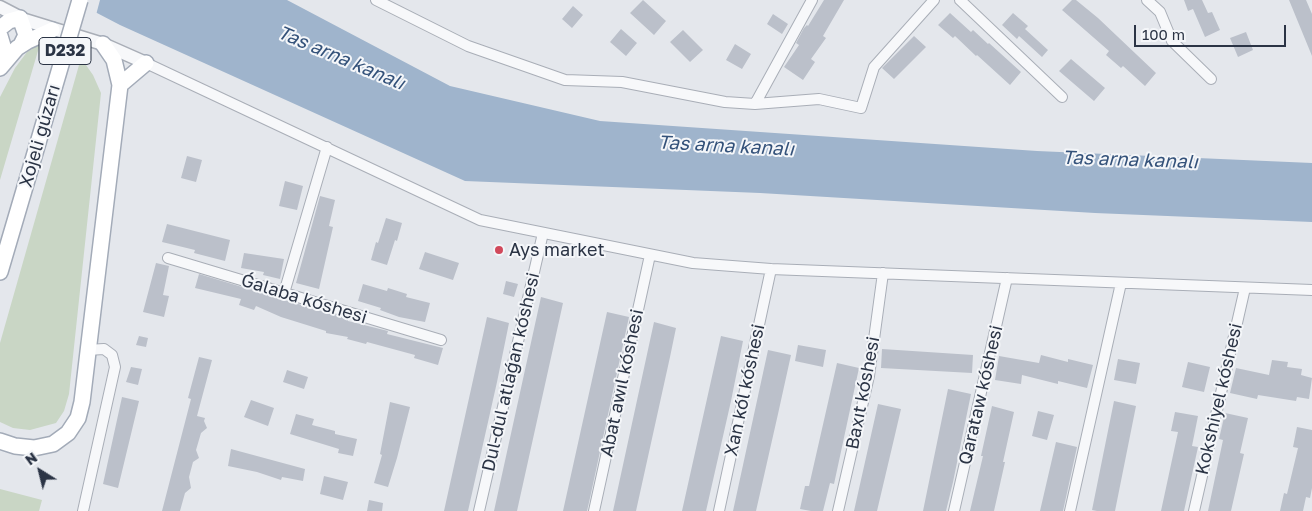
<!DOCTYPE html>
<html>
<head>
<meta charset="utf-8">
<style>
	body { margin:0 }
	#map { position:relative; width:1312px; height:511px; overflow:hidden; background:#e4e7ec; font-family:"Golos Text",sans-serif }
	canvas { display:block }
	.north { position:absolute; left:15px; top:446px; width:50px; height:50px; -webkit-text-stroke:4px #f4f6f9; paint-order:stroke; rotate:324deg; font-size:14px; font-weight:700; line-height:20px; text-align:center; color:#2b3445 }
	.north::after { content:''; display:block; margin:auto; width:18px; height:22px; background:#2b3445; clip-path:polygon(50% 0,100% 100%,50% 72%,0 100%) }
	.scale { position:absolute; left:1134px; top:25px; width:152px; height:22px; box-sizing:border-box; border:2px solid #2b3445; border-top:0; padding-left:6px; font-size:15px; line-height:18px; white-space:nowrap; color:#2b3445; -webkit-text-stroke:4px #f4f6f9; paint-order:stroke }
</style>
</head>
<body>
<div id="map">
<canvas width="1312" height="511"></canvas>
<div class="north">N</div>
<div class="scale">100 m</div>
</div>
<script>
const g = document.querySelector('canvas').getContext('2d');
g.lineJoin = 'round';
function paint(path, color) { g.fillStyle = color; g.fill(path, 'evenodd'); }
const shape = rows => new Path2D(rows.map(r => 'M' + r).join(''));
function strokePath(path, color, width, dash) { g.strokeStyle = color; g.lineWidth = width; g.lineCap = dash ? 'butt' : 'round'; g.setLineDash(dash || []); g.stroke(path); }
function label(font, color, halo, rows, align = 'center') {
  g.font = font + ' "Golos Text",sans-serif'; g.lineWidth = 4; g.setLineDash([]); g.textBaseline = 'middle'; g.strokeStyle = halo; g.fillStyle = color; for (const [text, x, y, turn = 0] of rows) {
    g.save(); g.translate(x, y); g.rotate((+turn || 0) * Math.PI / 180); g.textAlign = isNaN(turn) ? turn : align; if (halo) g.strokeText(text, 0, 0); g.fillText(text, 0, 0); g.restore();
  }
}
paint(shape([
	[40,44,0,180,0,97,15,68,27,52],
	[81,58,93,75,101,93,69,394,64,411,56,423,30,430,13,428,0,422,0,343],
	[0,489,42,500,39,511,0,511]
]), '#c9d6c5');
paint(shape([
	[72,0,287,0,450,86,600,121,1037,151,1312,163,1312,222,1095,213,760,193,465,181,120,25]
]), '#9fb4cc');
paint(shape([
	[69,0,100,0,96,15]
]), '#e4e7ec');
paint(shape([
	[643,0,666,21,654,35,630,13],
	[824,0,844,0,823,36,826,38,811,59,815,62,803,80,784,67,799,45,796,43,804,28,807,25,808,26],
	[1072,0,1076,0,1098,18,1156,73,1145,86,1123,66,1121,68,1106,55,1109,51,1062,10],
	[1184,0,1202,0,1208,13,1212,12,1220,30,1205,37,1193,9,1188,11],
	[1289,0,1306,0,1312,14,1312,56],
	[573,6,583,15,572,28,562,19],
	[950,13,971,32,973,30,988,44,989,43,1021,72,1010,85,977,55,976,56,955,36,953,38,938,25],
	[1013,13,1028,26,1025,29,1048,50,1042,57,1019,36,1017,39,1002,25],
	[773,14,788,24,782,34,767,24],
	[621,29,637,43,626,56,610,42],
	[683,30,703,50,690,62,670,42],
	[1246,32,1253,50,1238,57,1230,38],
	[914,36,926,47,894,79,882,68],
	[735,44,751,54,742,69,726,60],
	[1071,59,1105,88,1094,101,1059,71],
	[187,156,202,160,196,182,181,178],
	[285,181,303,186,297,210,279,206],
	[320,196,335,200,329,226,333,227,319,289,296,283],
	[386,218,402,223,397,241,395,240,387,265,371,260,376,242,378,243],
	[167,224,230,240,225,261,194,253,195,250,162,242],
	[425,252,459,263,453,280,419,269],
	[244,253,284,259,280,279,263,275,264,272,241,268],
	[156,263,169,266,163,295,169,296,164,317,143,312],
	[199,274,348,319,348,321,388,331,387,334,443,348,438,365,414,358,415,355,367,342,366,344,347,339,348,337,326,333,326,331,281,317,256,306,254,310,239,305,241,299,195,288],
	[506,281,518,284,514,297,503,294],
	[363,284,387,291,388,288,407,294,406,297,430,303,425,322,399,317,380,310,381,308,358,301],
	[541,297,563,303,550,362,517,511,494,511],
	[607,312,629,317,590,498,587,511,563,511],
	[487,317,509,323,497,382,468,511,444,511],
	[654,322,676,328,670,357,636,511,613,511],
	[139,336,148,338,146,347,136,345],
	[721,336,743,341,731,401,706,511,682,511],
	[798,345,826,350,823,367,795,361],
	[882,349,973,355,972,373,881,368],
	[768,350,791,355,778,414,756,511,733,511],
	[1041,355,1068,362,1068,359,1093,365,1087,388,1058,381,1058,384,1022,375,1021,384,995,380,999,356,1039,363],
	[199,357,212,360,197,416,205,418,204,421,207,428,201,433,196,450,199,458,193,462,189,477,191,488,185,493,180,511,162,511,191,399,188,398],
	[1118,359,1140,363,1136,384,1114,380],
	[1272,360,1288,362,1287,367,1302,369,1301,375,1312,378,1309,399,1297,397,1296,401,1258,395,1257,399,1230,393,1236,368,1269,375],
	[1188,362,1210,367,1204,392,1182,387],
	[837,363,859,368,834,484,830,483,823,511,811,511,800,509,805,486,809,486],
	[131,367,142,369,138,385,126,382],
	[287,370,308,377,304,389,283,382],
	[948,389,971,394,953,482,946,511,923,511],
	[122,397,139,401,118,488,103,484],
	[251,400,274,408,268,426,244,417],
	[1114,401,1136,406,1115,511,1097,511,1092,510],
	[390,402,410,407,397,458,388,487,374,483,382,455,380,454],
	[878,404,901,409,894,439,877,511,854,511],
	[992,406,1014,412,1003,462,1005,462,994,511,970,511,983,456,981,456],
	[1038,411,1054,415,1047,440,1032,436],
	[1175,412,1198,416,1192,446,1198,447,1184,511,1161,511,1178,432,1171,431],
	[1225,413,1248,418,1240,453,1244,454,1231,511,1208,511,1223,440,1219,439],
	[296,414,314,419,312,425,335,431,335,434,357,439,353,456,338,453,339,449,290,434],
	[1297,427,1312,430,1312,488,1310,498,1306,497,1303,511,1280,511,1284,493,1287,494,1298,448,1293,447],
	[1056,442,1077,447,1063,511,1040,511],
	[231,449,305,469,303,481,282,477,281,480,257,472,228,466],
	[324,476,348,482,343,500,320,494],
	[369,500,383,503,382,511,367,511]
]), '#bbc0ca');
const minor = shape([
	[376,0,468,46,565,80,622,82,725,102,755,104,819,99,861,108,874,67,934,0],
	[960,0,1062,97],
	[1147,0,1160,12,1172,41,1211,79],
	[146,63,480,220,693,263,771,269,1312,290],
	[755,104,812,0],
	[168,258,441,340],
	[284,293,327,147],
	[83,511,115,367,112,355,104,349,87,350],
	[479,511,543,233],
	[594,511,650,255],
	[719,511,771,269],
	[838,511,869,376,883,273],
	[954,511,1007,278],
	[1070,511,1121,283],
	[1194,511,1245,288]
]);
const tertiary = shape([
	[0,7,25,20,103,44,146,63]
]);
const primary = shape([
	[0,28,9,21,20,18,26,35,21,45],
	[0,36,3,46,2,64],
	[0,68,17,48,28,41,52,30],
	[120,85,146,63],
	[0,272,50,102],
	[0,441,15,446,34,448,53,444,68,433,78,418,82,402,120,85,114,60,103,44]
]);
strokePath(minor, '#a9aeb7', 12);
strokePath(tertiary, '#a9aeb7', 15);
strokePath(primary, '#a3abb8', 18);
strokePath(minor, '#f7f8fa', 10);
strokePath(tertiary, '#f7f8fa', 12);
strokePath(primary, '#fff', 15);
const primaryBridge = shape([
	[50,102,80,0]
]);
strokePath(primaryBridge, '#a3abb8', 18, []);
strokePath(primaryBridge, '#fff', 15);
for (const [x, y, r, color] of [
	[499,250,5,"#d1495b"]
]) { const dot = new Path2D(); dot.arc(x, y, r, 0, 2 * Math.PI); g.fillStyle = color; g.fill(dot); strokePath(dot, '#f4f6f9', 2); }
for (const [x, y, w] of [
	[65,51,52]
]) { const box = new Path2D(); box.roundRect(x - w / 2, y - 13.5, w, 27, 4); g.fillStyle = '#f4f6f9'; g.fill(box); strokePath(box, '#2b3445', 1); }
label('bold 16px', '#2b3445', null, [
	["D232",65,51]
]);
label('18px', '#2b3445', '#f4f6f9', [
	["Xojeli gúzarı",40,136,-74],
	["Ǵalaba kóshesi",304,299,17],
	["Dul-dul atlaǵan kóshesi",511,372,-77],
	["Abat awıl kóshesi",622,383,-78],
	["Xan kól kóshesi",745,390,-78],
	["Baxıt kóshesi",863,393,-79],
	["Qarataw kóshesi",981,395,-77],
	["Kokshiyel kóshesi",1219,399,-77]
]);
label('18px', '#2b3445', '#f4f6f9', [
	["Ays market",509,250]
], 'left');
label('italic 19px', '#34527a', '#f4f6f9', [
	["Tas arna kanalı",341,58,23],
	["Tas arna kanalı",726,146,3],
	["Tas arna kanalı",1130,160,2]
]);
</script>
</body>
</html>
